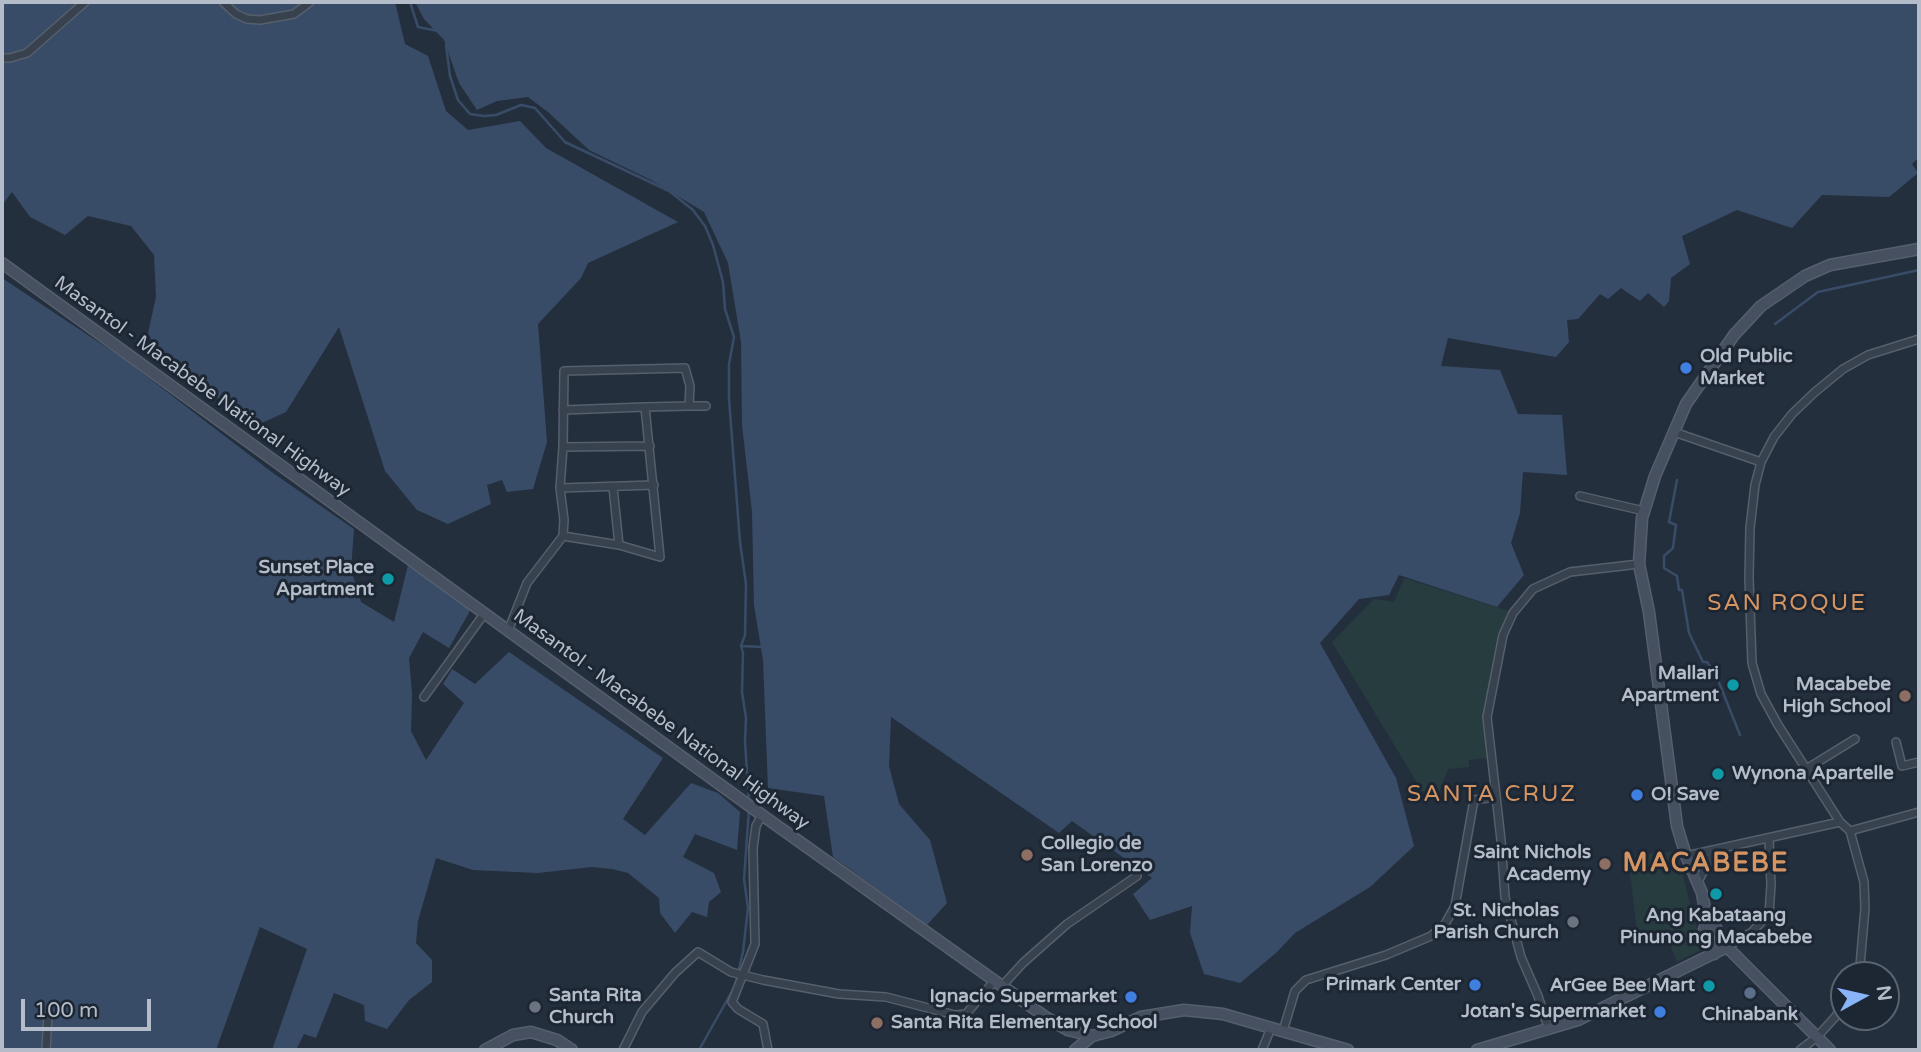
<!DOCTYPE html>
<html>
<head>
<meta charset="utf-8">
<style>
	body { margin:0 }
	#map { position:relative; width:1921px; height:1052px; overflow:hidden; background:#242f3e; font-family:"Varela Round",sans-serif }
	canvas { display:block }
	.frame { position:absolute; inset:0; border:4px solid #b4bcc9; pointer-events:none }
	.north { position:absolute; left:1830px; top:961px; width:70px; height:70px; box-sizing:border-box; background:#1d2633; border:2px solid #59626f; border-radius:50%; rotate:82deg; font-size:19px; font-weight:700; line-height:28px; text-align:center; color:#b4bcc9 }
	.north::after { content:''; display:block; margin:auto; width:24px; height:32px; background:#8ab4f8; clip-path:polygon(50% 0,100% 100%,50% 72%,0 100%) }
	.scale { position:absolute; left:21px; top:999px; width:130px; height:32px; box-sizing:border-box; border:4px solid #b4bcc9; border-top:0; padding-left:9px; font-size:21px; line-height:24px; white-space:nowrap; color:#b4bcc9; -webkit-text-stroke:5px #1d2633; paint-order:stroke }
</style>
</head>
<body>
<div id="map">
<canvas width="1921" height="1052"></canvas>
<div class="frame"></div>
<div class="north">N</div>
<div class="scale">100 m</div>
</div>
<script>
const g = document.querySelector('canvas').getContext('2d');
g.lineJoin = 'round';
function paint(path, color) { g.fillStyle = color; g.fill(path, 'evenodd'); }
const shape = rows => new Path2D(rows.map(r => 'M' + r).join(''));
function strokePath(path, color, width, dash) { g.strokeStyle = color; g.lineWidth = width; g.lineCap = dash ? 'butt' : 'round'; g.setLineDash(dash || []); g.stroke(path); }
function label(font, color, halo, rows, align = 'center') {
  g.font = font + ' "Varela Round",sans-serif'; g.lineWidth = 6; g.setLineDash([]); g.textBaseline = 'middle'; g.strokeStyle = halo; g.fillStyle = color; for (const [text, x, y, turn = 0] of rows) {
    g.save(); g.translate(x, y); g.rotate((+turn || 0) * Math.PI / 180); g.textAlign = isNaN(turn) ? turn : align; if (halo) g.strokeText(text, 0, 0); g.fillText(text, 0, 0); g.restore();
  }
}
paint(shape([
	[1404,578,1509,611,1496,648,1483,717,1488,758,1469,760,1469,767,1448,769,1437,797,1422,791,1332,642,1374,599,1394,602],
	[1677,851,1695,924,1706,947,1677,962,1670,945,1638,940,1628,856]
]), '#263c3f');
paint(shape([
	[2,2,395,2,405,44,428,56,446,111,468,130,520,121,546,148,678,222,588,263,581,278,538,324,547,442,533,489,507,492,502,480,487,485,491,504,448,524,417,510,385,471,339,327,286,412,255,426,159,354,148,333,156,297,154,255,131,226,88,216,65,235,30,217,12,192,2,205],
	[415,2,1919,2,1919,157,1912,164,1918,173,1889,197,1822,195,1792,228,1737,210,1682,236,1690,264,1671,278,1669,301,1664,307,1648,293,1640,301,1621,288,1608,299,1600,294,1578,319,1567,320,1569,342,1556,357,1448,338,1441,366,1500,370,1518,414,1562,415,1567,475,1523,472,1520,513,1511,543,1524,575,1497,607,1399,575,1389,595,1359,599,1320,643,1396,778,1414,846,1370,887,1295,933,1276,953,1240,983,1204,974,1190,933,1192,906,1150,920,1133,894,1152,878,1072,821,1059,833,891,717,889,766,899,804,930,840,947,903,927,925,833,857,824,796,768,788,763,660,754,605,752,512,742,425,741,342,728,263,704,212,651,180,589,150,548,112,528,97,497,101,477,110,459,83,444,40,424,19],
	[2,278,124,359,273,473,354,529,351,570,361,602,394,622,408,565,471,609,449,648,423,632,409,658,412,694,411,731,426,760,464,703,443,684,452,669,475,684,509,652,663,758,623,819,645,835,691,783,718,793,740,812,737,850,695,834,683,857,714,873,721,892,709,902,707,917,692,912,675,933,660,913,659,898,628,873,612,869,592,867,538,873,473,870,436,858,418,921,416,943,432,960,432,982,409,1000,387,1029,365,1021,364,1005,334,993,316,1038,304,1034,296,1050,272,1050,307,949,260,927,216,1050,2,1050]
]), '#394c67');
strokePath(shape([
	[410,2,418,27,438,31],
	[446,45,450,76,458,100,470,114,484,116,496,115,521,105,535,108,565,142,669,191,693,210,705,226,713,245,723,282,725,309,734,337,729,364,729,399,740,542,746,584,745,635,741,646,743,653,742,692,746,718,745,742,749,803],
	[1775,324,1818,292,1919,270],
	[1677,480,1669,522,1676,525,1673,548,1664,556,1664,568,1677,576,1679,590,1682,590,1689,633,1703,662,1707,662,1716,675,1740,735],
	[741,646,762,647],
	[699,1050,735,986,743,952,748,908,744,879,749,809]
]), '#394c67', 2.5);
const street = shape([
	[223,2,236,14,247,19,260,20,294,14,310,2],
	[2,58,10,58,27,53,85,2],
	[689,406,706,406],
	[563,410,645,407],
	[1674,432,1761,462],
	[563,447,650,446],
	[613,487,619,545],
	[560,488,654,485],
	[1580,496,1644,511],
	[508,631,527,583,563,536,564,520,560,488,563,447,564,371,685,368,690,386,689,406,645,407,660,557,619,545,563,536],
	[424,697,484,614],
	[1896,742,1902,766,1919,762],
	[1808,768,1855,739],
	[762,815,756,826,753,848,755,944,732,1002,738,1009,763,1024,768,1050],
	[1840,822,1778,725,1761,694,1752,663,1749,578,1750,528,1755,485,1761,462,1774,437,1792,414,1815,392,1843,369,1868,355,1919,339],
	[1850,831,1864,882,1865,908,1860,966,1856,975],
	[1686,856,1840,822,1850,831,1919,812],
	[1698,882,1714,850],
	[1727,947,1752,932,1769,914,1771,885,1769,839],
	[1002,986,1023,963,1067,924,1137,876],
	[1549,1030,1538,996,1521,957,1505,897,1501,840,1487,717,1497,666,1503,635,1513,613,1533,589,1570,572,1639,564],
	[1283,1031,1295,991,1306,980,1386,955,1431,936,1445,924,1455,906,1474,800,1495,797],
	[46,1050,48,1015],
	[623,1050,642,1012,675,973,698,952,731,972,763,980,839,994,886,997,955,1015,966,1014,995,980],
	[1262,1050,1271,1028],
	[1800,1050,1817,1037,1836,1016,1844,1002]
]);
const secondary = shape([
	[2,263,762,815,1047,1018,1068,1030,1092,1036,1111,1031,1141,1017,1184,1010,1223,1014,1348,1050],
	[1707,920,1714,925,1727,947,1830,1050],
	[1714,954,1704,930,1707,920,1702,893,1686,856,1677,826,1649,612,1639,564,1642,518,1655,476,1686,404,1734,335,1761,306,1805,276,1830,265,1919,249],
	[485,1050,513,1035,531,1032,557,1040,572,1050],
	[1075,1050,1092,1036],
	[1477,1050,1578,1020,1727,947]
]);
strokePath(street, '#565f6c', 10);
strokePath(secondary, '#565f6c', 13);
strokePath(street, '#38414e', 7);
strokePath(secondary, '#465061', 10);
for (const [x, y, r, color] of [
	[1686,368,7,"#3f7fe0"],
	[388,579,7,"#0f9aa8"],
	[1733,685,7,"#0f9aa8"],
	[1905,696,7,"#8d6e63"],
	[1718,774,7,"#0f9aa8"],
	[1637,795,7,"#3f7fe0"],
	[1027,855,7,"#8d6e63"],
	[1605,864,7,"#8d6e63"],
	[1716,894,7,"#0f9aa8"],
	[1573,922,7,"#6b7280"],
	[1475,985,7,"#3f7fe0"],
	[1709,986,7,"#0f9aa8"],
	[1750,993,7,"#5c6f8a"],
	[1131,997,7,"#3f7fe0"],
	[535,1007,7,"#6b7280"],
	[1660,1012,7,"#3f7fe0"],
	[877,1023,7,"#8d6e63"]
]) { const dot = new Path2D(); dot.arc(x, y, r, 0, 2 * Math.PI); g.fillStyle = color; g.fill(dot); strokePath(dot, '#1d2633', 2.5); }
label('bold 19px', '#b4bcc9', '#1d2633', [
	["Old Public",1700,357,"left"],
	["Market",1700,379,"left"],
	["Sunset Place",374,568],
	["Apartment",374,590],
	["Mallari",1719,674],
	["Apartment",1719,696],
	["Macabebe",1891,685],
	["High School",1891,707],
	["Wynona Apartelle",1732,774,"left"],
	["O! Save",1651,795,"left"],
	["Collegio de",1041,844,"left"],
	["San Lorenzo",1041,866,"left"],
	["Saint Nichols",1591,853],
	["Academy",1591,875],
	["St. Nicholas",1559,911],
	["Parish Church",1559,933],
	["Ang Kabataang",1716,916,"center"],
	["Pinuno ng Macabebe",1716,938,"center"],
	["Primark Center",1461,985],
	["ArGee Bee Mart",1695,986],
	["Santa Rita",549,996,"left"],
	["Church",549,1018,"left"],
	["Ignacio Supermarket",1117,997],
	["Jotan's Supermarket",1646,1012],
	["Chinabank",1750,1015,"center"],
	["Santa Rita Elementary School",891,1023,"left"]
], 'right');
label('19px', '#b4bcc9', '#1d2633', [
	["Masantol - Macabebe National Highway",202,387,36],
	["Masantol - Macabebe National Highway",661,720,36]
]);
g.letterSpacing = '2px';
label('23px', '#d59563', '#1d2633', [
	["SAN ROQUE",1787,604],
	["SANTA CRUZ",1492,795]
]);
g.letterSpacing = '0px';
g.letterSpacing = '2px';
label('bold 26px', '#d59563', '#1d2633', [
	["MACABEBE",1706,864]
]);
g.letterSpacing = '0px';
</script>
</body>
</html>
